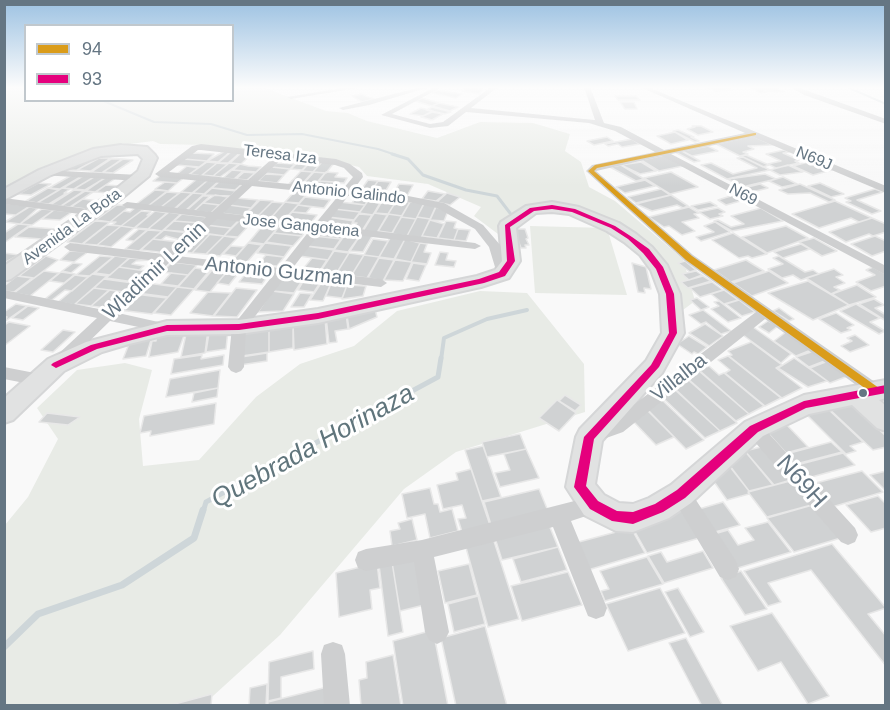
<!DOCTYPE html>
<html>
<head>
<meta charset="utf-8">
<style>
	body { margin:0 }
	#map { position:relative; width:890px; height:710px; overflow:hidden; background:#f9f9f9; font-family:Helvetica,sans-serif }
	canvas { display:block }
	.frame { position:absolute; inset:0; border:6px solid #657683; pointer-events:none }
	.legend { position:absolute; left:24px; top:24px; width:210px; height:78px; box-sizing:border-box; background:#fff; border:2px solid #c1c8cd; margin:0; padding:8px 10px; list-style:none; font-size:18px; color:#657683 }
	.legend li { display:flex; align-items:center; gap:12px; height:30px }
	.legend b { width:30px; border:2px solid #c1c8cd }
</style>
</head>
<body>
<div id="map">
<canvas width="890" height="710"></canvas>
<div class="frame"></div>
<ul class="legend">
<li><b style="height:8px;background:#da9c1a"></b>94</li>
<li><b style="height:8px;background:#e5007d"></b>93</li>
</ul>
</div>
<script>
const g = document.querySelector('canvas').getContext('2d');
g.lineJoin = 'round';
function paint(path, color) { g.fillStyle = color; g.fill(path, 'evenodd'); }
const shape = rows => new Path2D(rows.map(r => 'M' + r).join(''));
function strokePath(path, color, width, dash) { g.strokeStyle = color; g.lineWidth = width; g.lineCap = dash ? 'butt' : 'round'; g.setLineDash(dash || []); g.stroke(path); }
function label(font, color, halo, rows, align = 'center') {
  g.font = font + ' Helvetica,sans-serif'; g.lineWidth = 6; g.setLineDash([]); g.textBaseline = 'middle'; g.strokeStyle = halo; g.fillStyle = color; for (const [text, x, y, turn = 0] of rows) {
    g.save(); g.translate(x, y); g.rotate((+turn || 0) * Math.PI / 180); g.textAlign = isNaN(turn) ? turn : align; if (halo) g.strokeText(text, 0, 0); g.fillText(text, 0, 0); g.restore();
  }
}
paint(shape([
	[5,87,25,87,26,100,232,100,233,87,262,87,326,111,348,113,367,121,437,138,480,122,533,123,570,134,565,151,581,162,589,187,615,201,683,259,695,301,683,310,674,278,654,252,630,231,593,212,559,203,524,207,501,222,498,234,474,216,481,207,428,184,367,176,359,167,333,161,202,145,160,144,153,141,100,148,5,191],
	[530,226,607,228,627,295,535,293],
	[480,291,527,293,584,364,585,412,456,452,404,489,280,635,202,706,5,706,5,525,28,497,58,439,37,408,77,370,125,363,152,370,139,419,143,466,199,460,256,397,300,364,354,346,397,311]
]), '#e8ebe6');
strokePath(shape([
	[847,87,886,104],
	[101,100,154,122,211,124,247,135,302,134,378,149,396,155]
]), '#ced6d9', 2);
strokePath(shape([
	[392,154,408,159,423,175,466,190,497,196,510,213]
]), '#ced6d9', 3);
strokePath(shape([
	[441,360,444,338,487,319,527,310]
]), '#ced6d9', 4);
strokePath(shape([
	[203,512,206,502,438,377,441,358]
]), '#ced6d9', 5);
strokePath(shape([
	[4,647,38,614,122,585,194,538,203,510]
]), '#ced6d9', 7);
const building = shape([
	[707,87,725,87,732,90,715,91,707,87],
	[750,87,775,87,784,92,764,91,767,92,760,93,750,87],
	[465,88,484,89,479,94,462,91,465,88],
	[437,90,462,94,456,98,432,93,437,90],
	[362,94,366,96,374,99,362,102,352,96,362,94],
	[615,96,636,96,640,100,618,100,615,96],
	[422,98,439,103,432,106,415,101,422,98],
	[620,102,634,102,637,109,625,109,620,102],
	[439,103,458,107,450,111,432,106,439,103],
	[432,107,451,112,445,114,426,110,432,107],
	[421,108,433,111,423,116,410,114,421,108],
	[432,112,443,114,432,120,421,117,432,112],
	[692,126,701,126,713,132,698,135,687,129,695,127,692,126],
	[678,130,694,137,691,137,699,141,695,142,673,131,678,130],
	[675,132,688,140,671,144,657,136,675,132],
	[753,136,773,145,748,146,754,149,743,152,748,154,740,156,716,144,753,136],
	[607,137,613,141,594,145,587,141,607,137],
	[632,139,640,144,622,147,618,144,608,146,605,144,632,139],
	[708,146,718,151,692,156,682,151,708,146],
	[784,150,789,152,783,153,799,160,795,161,799,163,776,168,768,164,781,161,766,154,784,150],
	[225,151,230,152,218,162,207,161,225,151],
	[232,151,242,151,228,163,218,163,232,151],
	[682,151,700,161,694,162,675,152,682,151],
	[242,152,253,153,241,164,230,163,242,152],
	[192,153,214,154,207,161,184,159,192,153],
	[664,155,683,166,659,171,641,160,664,155],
	[746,155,769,165,763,167,741,156,746,155],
	[743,157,770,170,727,179,701,165,711,163,733,174,757,168,737,158,743,157],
	[99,158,111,158,91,171,77,170,99,158],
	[84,159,97,159,77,170,62,171,84,159],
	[111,159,122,159,102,173,91,172,111,159],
	[123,159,133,160,113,173,103,172,123,159],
	[184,159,207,161,199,167,176,165,184,159],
	[311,161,322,162,313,172,302,171,311,161],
	[812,161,832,170,813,175,793,166,812,161],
	[207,162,217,163,201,176,190,174,207,162],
	[322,162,334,163,326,173,313,172,322,162],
	[641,162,656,171,640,174,621,165,641,162],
	[217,163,228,164,213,176,202,175,217,163],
	[229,163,239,164,220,177,213,176,229,163],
	[277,163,295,164,290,169,272,167,277,163],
	[297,163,308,164,302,170,291,169,297,163],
	[240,164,248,166,261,167,256,172,233,170,240,164],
	[621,165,644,179,636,181,610,167,621,165],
	[788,165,803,172,780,175,770,170,788,165],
	[187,166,198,168,188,175,177,174,187,166],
	[272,167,290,169,284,175,265,173,272,167],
	[232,170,243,171,234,179,223,178,232,170],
	[301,171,313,172,300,186,288,185,301,171],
	[244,172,255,173,247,180,236,179,244,172],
	[314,172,325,173,313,187,301,186,314,172],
	[326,172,338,173,335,177,347,178,344,183,319,181,326,172],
	[671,172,698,187,670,194,644,178,671,172],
	[265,174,284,175,277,183,258,181,265,174],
	[765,174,776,179,742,187,728,179,765,174],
	[72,175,82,176,60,189,49,188,72,175],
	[161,175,185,177,177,183,153,181,161,175],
	[83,176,94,177,74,189,63,188,83,176],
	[94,177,105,178,85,190,74,189,94,177],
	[106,177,116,178,95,192,86,191,106,177],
	[783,177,797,184,782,187,769,181,783,177],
	[197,179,208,180,192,193,181,192,197,179],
	[208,180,219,181,204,194,193,193,208,180],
	[368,180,378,181,371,191,361,190,368,180],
	[645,180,655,186,625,193,616,187,645,180],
	[220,181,243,183,235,190,212,188,220,181],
	[319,181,336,182,333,187,314,187,319,181],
	[378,181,391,182,385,192,371,191,378,181],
	[165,182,177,183,168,191,155,189,165,182],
	[38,183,51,184,31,195,18,194,38,183],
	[820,183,844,194,831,197,808,186,820,183],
	[399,184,413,185,407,196,393,194,399,184],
	[760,184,768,188,752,192,744,188,760,184],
	[800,184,835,200,829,202,810,193,788,194,779,190,800,184],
	[106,185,120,186,109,193,96,192,106,185],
	[48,188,59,190,37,203,26,201,48,188],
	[62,188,70,189,64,193,67,193,49,204,37,203,62,188],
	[212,188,236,191,231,196,204,195,212,188],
	[297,189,310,190,299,203,285,202,297,189],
	[661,189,670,195,636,203,628,197,661,189],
	[875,189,883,192,857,200,881,211,872,214,846,202,851,201,845,198,875,189],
	[74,190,85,191,61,206,50,205,74,190],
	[155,190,167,191,148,206,135,205,155,190],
	[84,191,93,192,70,207,61,206,84,191],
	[428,191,445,194,436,201,422,199,428,191],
	[167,192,179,193,161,207,148,206,167,192],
	[181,192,192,193,174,209,161,207,181,192],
	[193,193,204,194,186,210,175,209,193,193],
	[447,193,460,197,450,205,437,202,447,193],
	[215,195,228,197,220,205,203,203,215,195],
	[358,195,370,197,365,205,352,203,358,195],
	[671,195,688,206,683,208,677,205,652,211,636,204,671,195],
	[734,195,744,200,726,205,718,200,734,195],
	[203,196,210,196,194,211,187,210,203,196],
	[305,197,330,200,324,208,298,205,305,197],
	[371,197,383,198,373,215,359,213,371,197],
	[236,198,258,200,251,208,229,205,236,198],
	[384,198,397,200,388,214,375,213,384,198],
	[83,199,98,201,86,209,71,207,83,199],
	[260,200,273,201,256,218,243,217,260,200],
	[397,200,410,202,402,216,388,214,397,200],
	[835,201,872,218,859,222,851,218,819,228,792,214,835,201],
	[272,202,284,203,269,220,256,218,272,202],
	[285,202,299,204,283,221,269,220,285,202],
	[340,202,365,205,360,212,334,209,340,202],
	[410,202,424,203,416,219,401,217,410,202],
	[710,202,717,206,698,210,691,206,710,202],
	[4,203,30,206,16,215,4,214,4,203],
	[203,203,219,205,211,213,194,211,203,203],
	[424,204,436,206,430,219,417,217,424,204],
	[117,205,130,206,110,222,96,220,117,205],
	[229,205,251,208,243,216,220,213,229,205],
	[298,205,311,207,306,213,292,212,298,205],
	[29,207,38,208,20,224,5,222,29,207],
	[436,207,448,211,444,221,430,220,436,207],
	[689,207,699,213,694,214,699,218,682,222,695,231,682,235,669,226,664,227,649,217,689,207],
	[135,208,144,209,121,226,112,225,116,222,110,222,124,211,130,212,135,208],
	[718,208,725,212,719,214,723,216,710,219,699,212,718,208],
	[761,208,783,221,732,231,714,221,718,220,731,227,744,224,731,216,761,208],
	[42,209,54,210,32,225,20,224,42,209],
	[334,209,360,212,354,220,328,217,334,209],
	[54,210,72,212,60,220,42,219,54,210],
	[141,211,151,212,147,215,150,215,134,228,121,226,141,211],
	[155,211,168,213,148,229,135,228,155,211],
	[168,212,181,214,162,231,148,229,168,212],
	[292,212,317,215,310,224,284,221,292,212],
	[374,213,388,215,377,233,363,231,374,213],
	[182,214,207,217,200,223,174,221,182,214],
	[359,214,372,215,362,231,353,230,357,223,352,223,359,214],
	[388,214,402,216,392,233,378,231,388,214],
	[213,217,239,220,231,228,206,225,213,217],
	[328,217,354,221,348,229,322,226,328,217],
	[401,217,416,219,407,236,392,234,401,217],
	[417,217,430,219,421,238,407,236,417,217],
	[872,218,886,224,886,232,873,236,869,234,846,242,829,232,872,218],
	[240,220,253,221,238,237,224,236,240,220],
	[430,220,444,224,437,238,422,236,430,220],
	[95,221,110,222,82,244,67,242,95,221],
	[174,221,200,223,190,232,164,230,174,221],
	[446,221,456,222,454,228,458,229,454,240,438,238,446,221],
	[715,222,730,232,701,241,696,237,714,232,704,226,715,222],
	[18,224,30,225,4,243,4,233,18,224],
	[264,224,279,226,264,244,249,242,264,224],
	[107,225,121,226,97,245,83,244,107,225],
	[205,225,231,228,224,236,197,233,205,225],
	[280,225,307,228,302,236,274,233,280,225],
	[121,226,134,228,111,247,97,245,121,226],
	[786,226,808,238,767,253,742,237,786,226],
	[29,227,56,229,42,239,15,237,29,227],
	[320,228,346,232,341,239,315,236,320,228],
	[139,229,147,230,134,241,126,240,139,229],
	[458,229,470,230,466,241,454,240,458,229],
	[514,229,525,229,528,238,526,239,529,245,525,245,526,248,521,248,514,229],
	[148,230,162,231,139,251,125,249,148,230],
	[164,230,189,233,181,240,166,236,161,240,153,239,164,230],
	[347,232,361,234,348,252,334,250,347,232],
	[196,233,210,234,192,253,177,251,196,233],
	[274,233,302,236,293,246,266,242,274,233],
	[733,233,767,254,752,258,748,256,739,258,712,240,733,233],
	[210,234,224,236,206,254,192,253,210,234],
	[361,234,373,235,363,252,350,251,361,234],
	[224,236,237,238,220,256,206,254,224,236],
	[314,236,341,239,334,249,306,246,314,236],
	[875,236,886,241,886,251,872,256,851,244,875,236],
	[390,238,405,239,394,259,379,257,390,238],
	[814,238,837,251,822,256,799,242,814,238],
	[153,239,178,242,167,253,141,250,153,239],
	[373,239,388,241,379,257,364,255,373,239],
	[405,239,420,243,411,262,395,259,405,239],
	[248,243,262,245,246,263,232,261,248,243],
	[265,243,292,246,284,257,257,253,265,243],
	[420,243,427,244,424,252,431,253,427,264,411,262,420,243],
	[801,244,810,249,783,258,774,252,801,244],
	[231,246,244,247,236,256,223,254,231,246],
	[306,246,334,250,328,260,299,256,306,246],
	[70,251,88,252,74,262,60,260,70,251],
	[334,251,349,253,336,274,320,272,334,251],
	[440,252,448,253,446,260,456,261,454,267,435,265,440,252],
	[4,253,19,255,4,263,4,253],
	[349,253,364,255,351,276,336,274,349,253],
	[266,255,284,257,277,266,258,264,266,255],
	[364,255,379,257,367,278,351,276,364,255],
	[46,256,58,260,34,278,19,276,46,256],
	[100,256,113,257,90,276,76,275,100,256],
	[115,256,129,258,110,275,95,273,115,256],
	[779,256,805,272,813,270,819,274,801,280,793,275,782,278,768,269,783,264,773,258,779,256],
	[130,258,150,260,136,261,132,264,144,266,139,270,119,267,130,258],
	[312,258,327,260,319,272,303,269,312,258],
	[379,258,394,260,383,281,368,278,379,258],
	[395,260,412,262,403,281,384,280,395,260],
	[746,260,764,271,731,282,714,270,746,260],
	[685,261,696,270,690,272,678,263,685,261],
	[172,262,197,265,188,275,162,272,172,262],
	[73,263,82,264,71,273,62,271,73,263],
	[413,263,426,265,419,281,406,279,413,263],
	[632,263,646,267,651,289,644,288,645,293,638,292,632,263],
	[119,267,146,271,134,282,106,278,119,267],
	[873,267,886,274,886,286,871,291,856,282,875,275,866,270,873,267],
	[195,268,210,270,194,289,178,287,195,268],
	[214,268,228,270,210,292,195,290,214,268],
	[834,269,843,275,836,277,845,283,834,287,840,290,831,294,806,278,834,269],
	[229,270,240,271,229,285,217,283,229,270],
	[44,271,59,273,30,296,14,293,44,271],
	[696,271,702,275,689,280,682,274,696,271],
	[769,271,788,283,752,296,733,283,769,271],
	[61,272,75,274,64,283,50,281,61,272],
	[247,272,269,274,262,284,239,282,247,272],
	[171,273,188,275,178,286,161,284,171,273],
	[92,274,107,276,74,305,58,302,92,274],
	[75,275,88,277,72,291,65,290,52,300,45,299,75,275],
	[17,276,32,278,14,292,4,291,4,286,17,276],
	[291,276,304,278,294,293,273,291,282,277,291,276],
	[703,276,711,281,688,288,681,282,703,276],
	[305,278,322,280,314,292,298,290,305,278],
	[104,279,133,283,124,292,94,288,104,279],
	[323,280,332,281,323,301,310,300,323,280],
	[332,281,348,283,342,298,326,296,332,281],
	[808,281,849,305,813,320,768,293,808,281],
	[712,282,723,290,700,297,690,288,712,282],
	[147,283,177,287,168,297,137,293,147,283],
	[347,285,366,286,363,296,342,299,347,285],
	[857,285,876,297,849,305,832,294,857,285],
	[177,287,194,289,171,315,154,313,177,287],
	[94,288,109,290,91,306,75,304,94,288],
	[236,288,257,290,237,317,214,316,236,288],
	[110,290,123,292,106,308,91,306,110,290],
	[724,290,738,300,724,304,711,294,724,290],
	[272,291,294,294,283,311,258,312,272,291],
	[208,292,231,293,213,316,190,313,208,292],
	[300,293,312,294,304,307,291,307,300,293],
	[135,294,167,298,152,314,119,310,135,294],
	[697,298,709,307,701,310,690,300,697,298],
	[874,299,884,305,875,308,886,315,886,321,859,304,874,299],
	[739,300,755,312,742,316,726,304,739,300],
	[719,301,741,318,728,322,711,309,719,306,714,302,719,301],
	[16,304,27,306,4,322,7,317,4,316,4,312,16,304],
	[856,304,880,318,870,322,885,331,879,334,840,311,856,304],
	[28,306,39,308,23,320,12,318,28,306],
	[779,308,794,319,789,321,773,311,779,308],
	[375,309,377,317,349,329,347,315,375,309],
	[703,310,731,331,721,334,706,322,701,324,689,315,703,310],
	[836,313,854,325,847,328,851,330,841,333,819,319,836,313],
	[346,314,348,329,335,331,337,342,329,343,326,317,346,314],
	[325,318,327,344,294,350,293,322,325,318],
	[768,321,778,326,769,333,759,327,768,321],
	[9,322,30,326,4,346,4,325,9,322],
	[293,323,293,348,269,352,269,327,293,323],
	[705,324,723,336,709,346,689,333,705,324],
	[269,327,269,352,242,356,244,330,269,327],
	[753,327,791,354,781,363,743,335,753,327],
	[63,330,75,332,53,352,41,350,63,330],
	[186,330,178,352,149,357,152,341,156,341,157,334,186,330],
	[208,330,205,353,181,357,186,334,208,330],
	[228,330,226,349,206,352,209,333,228,330],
	[786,332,811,350,796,356,774,341,786,332],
	[855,335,869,345,850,352,841,346,852,341,847,338,855,335],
	[689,336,707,347,698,354,694,352,692,354,677,344,689,336],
	[152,337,146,356,123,359,131,339,152,337],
	[751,342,782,365,776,368,802,388,782,398,729,356,732,355,728,351,751,342],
	[814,351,827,360,809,367,796,357,814,351],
	[267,353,267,361,240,365,241,357,267,353],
	[202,355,201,359,224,355,223,365,171,374,174,359,202,355],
	[728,356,781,398,765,406,725,373,730,370,718,360,728,356],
	[794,358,827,381,808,387,778,368,794,358],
	[828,361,848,376,830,383,810,368,828,361],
	[709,366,719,375,724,373,764,406,749,414,699,370,709,366],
	[220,370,218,388,166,397,170,379,220,370],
	[699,371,749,414,736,421,687,378,699,371],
	[685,377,737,423,720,431,673,387,685,377],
	[218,388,217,397,192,402,194,393,218,388],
	[673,388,720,431,705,438,662,397,673,388],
	[565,395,581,405,575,411,559,401,565,395],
	[659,397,704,440,686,449,647,409,659,397],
	[557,400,576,413,559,431,539,418,557,400],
	[847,401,886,436,886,447,873,450,826,406,847,401],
	[216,403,214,424,150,436,151,431,140,433,144,416,216,403],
	[646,409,674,437,656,445,632,420,646,409],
	[828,409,863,442,850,446,856,451,846,454,806,414,828,409],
	[47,413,80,417,68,425,39,422,47,413],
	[784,422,808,447,786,453,767,432,784,422],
	[520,434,526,449,487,457,482,442,520,434],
	[831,442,842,452,796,464,786,454,831,442],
	[483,446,501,497,482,501,465,450,483,446],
	[765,446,794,479,774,485,745,451,765,446],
	[526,449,539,478,500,487,495,473,510,470,504,454,526,449],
	[744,450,773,485,749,491,727,462,744,450],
	[843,453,855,465,808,478,797,465,843,453],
	[727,463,749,491,749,494,727,500,710,476,727,463],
	[471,469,490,525,462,532,458,519,466,518,462,505,443,509,437,485,458,480,456,473,471,469],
	[862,471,883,492,832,507,812,484,862,471],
	[886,471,886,491,870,475,886,471],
	[794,480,815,504,767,517,748,492,794,480],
	[430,488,434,504,438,504,440,512,452,509,458,531,430,538,425,514,407,518,402,494,430,488],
	[539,489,548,511,491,525,484,502,539,489],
	[878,496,886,504,886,528,871,532,846,505,878,496],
	[723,502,740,525,715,532,699,509,723,502],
	[816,504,844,537,794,552,767,518,816,504],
	[684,508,703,537,647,553,630,523,684,508],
	[412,519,417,540,392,546,390,531,400,529,398,523,412,519],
	[768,522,791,552,738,568,714,534,728,530,738,545,754,540,745,528,768,522],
	[549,525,558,547,502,560,495,538,549,525],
	[631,528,645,553,588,570,575,543,631,528],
	[493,538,519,619,488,627,465,544,493,538],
	[832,544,886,608,868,614,886,636,886,666,811,570,768,583,781,602,768,606,744,571,832,544],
	[558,547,567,570,521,582,513,559,558,547],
	[703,551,713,568,664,583,648,556,661,552,667,562,703,551],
	[415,557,424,605,400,611,392,562,415,557],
	[647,557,663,584,605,601,601,591,609,589,600,571,647,557],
	[392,562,403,632,388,636,379,565,392,562],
	[377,563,380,588,370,590,372,609,339,617,336,573,377,563],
	[469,564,477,595,445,603,438,571,469,564],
	[741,571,767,609,745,615,721,578,741,571],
	[568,572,582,605,522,621,511,586,568,572],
	[660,588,685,633,628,651,606,604,660,588],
	[678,588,704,632,690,637,665,592,678,588],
	[478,596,485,624,454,632,448,604,478,596],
	[772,613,829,696,808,704,781,662,758,671,730,626,772,613],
	[485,626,507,706,456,706,441,638,485,626],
	[433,630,448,706,403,706,393,641,433,630],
	[686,638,723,706,702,706,669,643,686,638],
	[313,651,314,669,281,677,281,698,268,701,269,662,313,651],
	[393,655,401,706,361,706,359,680,367,678,366,662,393,655],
	[267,684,266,706,249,706,250,688,267,684],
	[327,687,328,706,268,706,268,702,327,687],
	[212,694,211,706,171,706,171,705,212,694]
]);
paint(building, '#d0d2d3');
strokePath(building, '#e8e8e8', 1.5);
const secondary = shape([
	[121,145,147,147,155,155,157,158,149,176,121,199,11,279,4,281,4,266,111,193,138,171,143,159,138,154,101,156,49,176,4,200,4,189,39,170,93,149,121,145],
	[552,202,579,207,619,223,636,234,652,247,667,265,680,294,684,333,662,373,602,441,595,484,604,495,619,503,633,504,649,498,671,485,745,422,804,395,886,380,886,398,879,400,886,406,886,431,877,428,852,405,809,414,763,436,691,503,669,518,633,532,616,531,584,515,566,487,576,437,580,429,646,361,662,333,660,294,651,270,640,255,624,242,607,231,569,214,552,212,536,213,516,228,520,261,509,278,481,287,318,323,239,334,167,335,129,344,102,352,64,371,13,420,4,423,4,398,48,359,86,342,167,321,239,320,318,309,477,276,495,270,502,261,499,226,501,222,526,206,552,202]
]);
strokePath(secondary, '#d5d6d7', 4);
paint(shape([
	[349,87,364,87,291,99,287,97,349,87],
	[421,87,427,88,369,105,343,110,339,108,421,87],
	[435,87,442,87,392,114,430,124,443,122,491,87,498,87,471,108,595,120,584,87,590,87,604,123,621,127,664,150,745,133,640,87,648,87,886,186,886,193,753,137,671,154,886,266,886,275,662,156,596,171,693,255,882,387,884,391,882,395,870,395,765,319,623,432,595,442,589,440,586,435,589,430,611,422,756,312,685,261,586,171,592,165,655,152,615,131,589,123,466,112,448,126,430,128,381,115,435,87],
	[790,87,797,87,886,119,886,124,804,95,790,87],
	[201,144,336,159,350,164,362,173,363,177,353,190,403,195,444,203,483,225,501,246,508,274,502,278,498,277,489,247,475,229,437,208,403,201,348,196,326,225,475,243,481,246,475,249,321,231,292,269,381,279,387,283,381,287,286,276,246,328,244,367,241,371,236,373,231,371,228,367,232,327,274,274,170,262,118,313,172,325,174,328,172,331,167,333,110,321,65,365,55,365,52,361,55,357,97,318,4,298,4,290,104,310,157,261,70,251,64,247,70,243,164,254,206,217,127,208,122,205,127,202,212,212,242,185,160,177,155,174,192,146,201,144],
	[198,150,201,150,273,158,248,180,169,172,198,150],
	[282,159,335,165,344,168,353,177,343,189,258,181,282,159],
	[252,186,339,195,315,224,223,213,252,186],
	[217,219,310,230,280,268,177,256,217,219],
	[44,170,139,175,144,178,139,181,41,175,41,171,44,170],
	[4,198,95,210,100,213,95,216,4,204,4,198],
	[4,367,40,374,46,376,48,380,46,384,40,386,4,379,4,367],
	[754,422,760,424,855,528,858,535,855,542,848,545,841,542,748,434,745,429,748,424,754,422],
	[681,485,688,488,736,561,739,569,736,577,728,580,720,577,674,500,671,494,674,488,681,485],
	[594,496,601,499,604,505,601,511,571,521,607,608,604,616,596,619,588,616,553,527,434,557,449,632,445,640,437,644,429,640,425,632,414,562,366,571,358,568,355,560,358,552,366,549,422,540,594,496],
	[333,642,342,645,345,654,350,706,324,706,321,654,324,645,333,642]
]), '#cecfd0');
paint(secondary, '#e1e2e2');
paint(shape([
	[754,133,756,133,756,135,597,168,594,171,692,256,879,388,881,391,879,394,873,394,686,260,588,171,595,165,754,133]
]), '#da9c1a');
paint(shape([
	[552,205,575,209,615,226,632,237,649,249,663,267,674,294,677,333,659,367,594,439,586,486,598,501,617,511,633,512,655,504,677,490,750,426,804,401,886,385,886,393,806,408,758,432,685,498,663,512,633,524,612,521,590,509,574,487,584,437,651,365,669,333,666,294,656,269,643,253,628,239,611,228,572,212,552,209,534,211,510,227,515,261,505,276,484,283,318,319,239,330,167,331,97,349,56,368,51,365,53,363,91,345,167,325,239,324,318,313,479,279,499,272,507,261,505,225,530,208,552,205]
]), '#e5007d');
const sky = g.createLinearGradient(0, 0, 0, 186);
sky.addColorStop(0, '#9dc2e2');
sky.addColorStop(0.47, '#fcfcfc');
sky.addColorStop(1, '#fcfcfc00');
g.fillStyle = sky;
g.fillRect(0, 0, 890, 186);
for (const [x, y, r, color] of [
	[863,393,5,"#657683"]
]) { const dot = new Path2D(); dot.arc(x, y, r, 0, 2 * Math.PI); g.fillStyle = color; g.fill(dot); strokePath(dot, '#fff', 2); }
label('16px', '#657683', '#fff', [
	["Teresa Iza",280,155,7],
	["N69J",814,159,23],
	["Antonio Galindo",349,193,6],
	["N69",743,195,28],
	["Jose Gangotena",301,226,6],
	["Avenida La Bota",72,227,-36]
]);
label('20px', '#657683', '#fff', [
	["Wladimir Lenin",155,271,-43],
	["Antonio Guzman",279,272,6],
	["Villalba",679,378,-38]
]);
label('24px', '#657683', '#fff', [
	["N69H",801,482,48]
]);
label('italic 26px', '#60757c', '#fff', [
	["Quebrada Horinaza",313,447,-29]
]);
</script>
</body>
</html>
